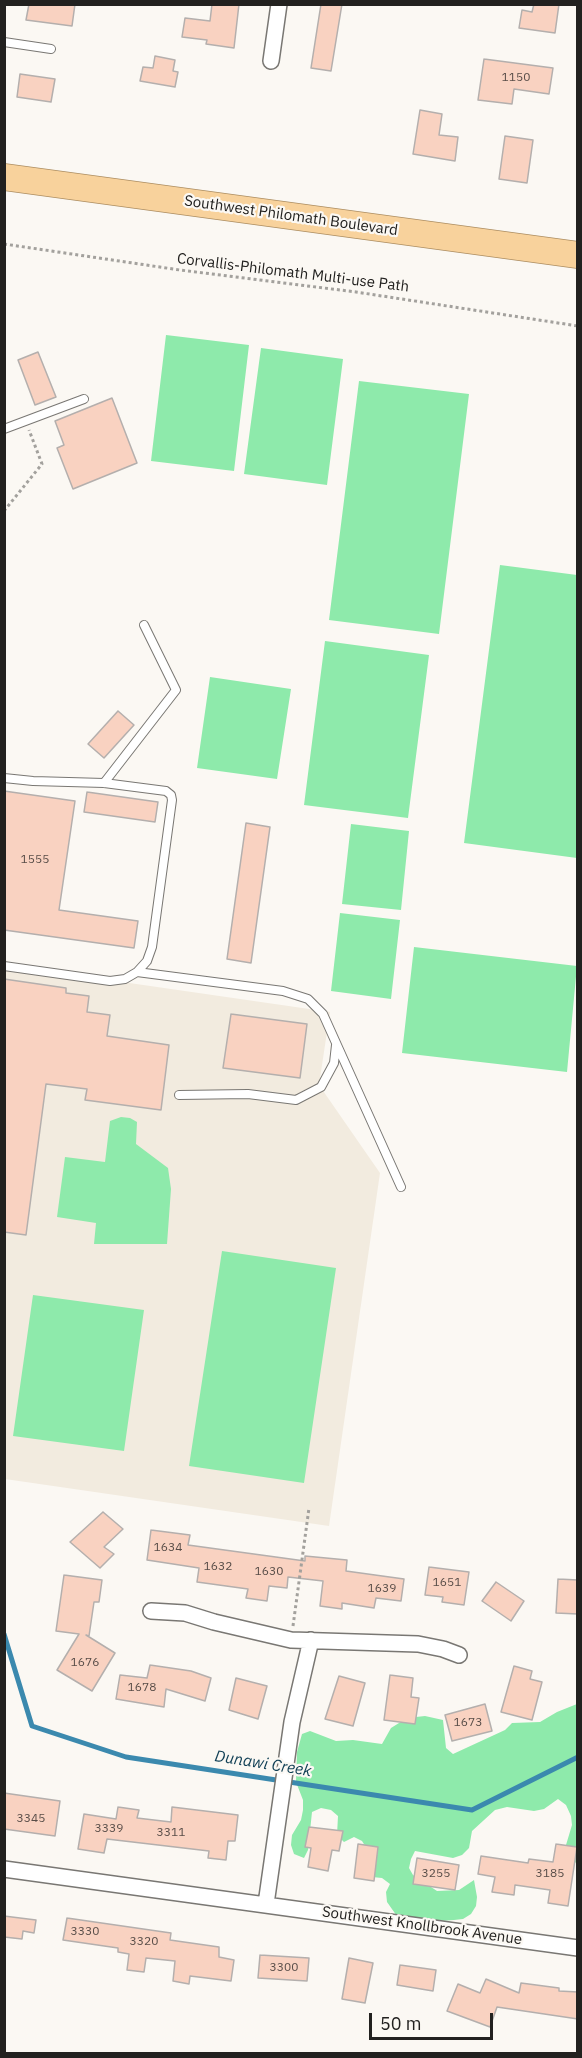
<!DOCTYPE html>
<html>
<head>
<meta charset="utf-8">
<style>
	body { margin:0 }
	#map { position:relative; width:582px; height:2058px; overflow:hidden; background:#fbf8f3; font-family:"IBM Plex Sans",sans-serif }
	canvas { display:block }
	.frame { position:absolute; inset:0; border:6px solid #22211f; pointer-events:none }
	.scale { position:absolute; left:369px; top:2013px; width:124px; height:27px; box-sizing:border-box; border:3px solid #22211f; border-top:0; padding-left:8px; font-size:18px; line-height:21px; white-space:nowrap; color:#22211f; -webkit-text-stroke:4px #fbf8f3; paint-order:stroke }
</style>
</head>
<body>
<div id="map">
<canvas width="582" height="2058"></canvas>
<div class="frame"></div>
<div class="scale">50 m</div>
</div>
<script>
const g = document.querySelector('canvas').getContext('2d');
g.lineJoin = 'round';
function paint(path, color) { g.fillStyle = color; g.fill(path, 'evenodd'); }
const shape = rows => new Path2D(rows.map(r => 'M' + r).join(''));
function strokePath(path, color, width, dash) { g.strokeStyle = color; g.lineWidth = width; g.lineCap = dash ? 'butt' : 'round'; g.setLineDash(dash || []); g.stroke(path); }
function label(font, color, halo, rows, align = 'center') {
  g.font = font + ' "IBM Plex Sans",sans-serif'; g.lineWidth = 4.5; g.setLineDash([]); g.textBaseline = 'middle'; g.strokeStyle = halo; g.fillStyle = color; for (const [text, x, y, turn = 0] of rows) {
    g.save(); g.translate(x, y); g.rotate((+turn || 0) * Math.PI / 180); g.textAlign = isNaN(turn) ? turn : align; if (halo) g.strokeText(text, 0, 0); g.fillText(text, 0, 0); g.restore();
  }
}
paint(shape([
	[5,965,330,1012,319,1085,380,1173,329,1526,5,1479]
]), '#f2ebdf');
paint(shape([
	[166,335,249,345,234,471,151,461],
	[261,348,343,359,327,485,244,474],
	[359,381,469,394,439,634,329,620],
	[500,565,577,575,577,858,464,843],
	[325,641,429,655,408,818,304,805],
	[210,677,291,689,277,779,197,768],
	[351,824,409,831,401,910,342,904],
	[340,913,400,920,391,999,331,991],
	[414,947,577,966,567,1072,402,1053],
	[121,1117,130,1118,137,1122,136,1144,168,1168,171,1189,167,1244,94,1244,96,1223,57,1217,65,1157,105,1162,110,1121],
	[222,1251,336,1268,304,1483,189,1466],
	[33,1295,144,1310,124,1451,13,1436],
	[577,1704,577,1864,568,1855,566,1845,572,1825,571,1816,566,1805,558,1799,544,1809,534,1811,507,1807,495,1810,472,1831,469,1848,462,1855,453,1858,415,1851,411,1859,409,1868,413,1875,437,1891,459,1890,474,1880,477,1897,476,1906,471,1914,463,1919,454,1920,408,1923,399,1919,387,1902,386,1892,390,1884,382,1878,372,1877,367,1849,362,1841,354,1837,344,1842,337,1835,338,1816,331,1810,321,1808,312,1812,308,1850,304,1858,294,1854,291,1845,292,1835,301,1820,303,1810,303,1800,296,1782,297,1752,302,1734,310,1731,336,1741,353,1740,382,1744,391,1728,399,1723,416,1717,425,1716,443,1720,446,1748,453,1754,505,1730,512,1723,540,1722,557,1712]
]), '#8eeaab');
strokePath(shape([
	[4,1634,32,1726,126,1757,472,1810,578,1757]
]), '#3b89ae', 5);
const building = shape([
	[29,4,75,4,72,26,26,20,29,4],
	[212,4,239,4,234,48,206,44,207,40,182,37,185,18,210,21,212,4],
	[321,4,342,4,331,71,311,68,321,4],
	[534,4,559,4,555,33,519,28,522,10,532,12,534,4],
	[155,56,175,60,173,71,178,72,175,87,140,81,143,67,153,68,155,56],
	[484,59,553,68,549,94,514,89,512,104,478,100,484,59],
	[20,74,55,79,51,102,17,97,20,74],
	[420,110,442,114,439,135,458,137,455,161,413,154,420,110],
	[505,136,533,140,527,183,499,179,505,136],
	[38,352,56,397,35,405,18,360,38,352],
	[112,398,137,463,73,489,57,448,64,445,55,421,112,398],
	[118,711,134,725,104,758,88,744,118,711],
	[4,791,75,801,59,910,138,921,134,948,4,930,4,791],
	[87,792,158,802,155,822,84,812,87,792],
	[246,823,270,827,251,963,227,959,246,823],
	[4,979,66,988,66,993,89,996,87,1012,110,1015,107,1036,169,1045,161,1110,85,1100,87,1089,46,1084,26,1235,4,1232,4,979],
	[231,1014,307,1024,300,1078,223,1068,231,1014],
	[103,1512,123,1529,104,1547,114,1554,100,1568,70,1542,103,1512],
	[151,1530,190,1535,188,1545,305,1561,305,1556,347,1560,346,1571,404,1579,401,1601,376,1598,374,1608,342,1603,342,1609,320,1606,323,1581,288,1577,287,1588,269,1586,267,1601,246,1598,248,1589,197,1582,199,1568,147,1560,151,1530],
	[429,1567,469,1572,464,1605,442,1602,443,1597,425,1595,429,1567],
	[64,1575,102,1580,99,1602,94,1602,89,1636,86,1635,115,1653,92,1691,57,1670,79,1634,56,1631,64,1575],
	[558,1579,578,1580,578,1614,556,1613,558,1579],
	[496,1582,524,1601,511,1621,482,1601,496,1582],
	[150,1665,191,1671,211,1678,205,1701,166,1689,164,1707,116,1699,120,1675,147,1678,150,1665],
	[514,1666,532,1671,530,1679,542,1682,532,1720,501,1712,514,1666],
	[390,1675,413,1678,411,1697,419,1698,415,1724,384,1720,390,1675],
	[339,1676,365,1683,353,1726,325,1719,339,1676],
	[236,1678,267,1686,258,1719,229,1710,236,1678],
	[485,1704,492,1731,452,1741,445,1715,485,1704],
	[4,1793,60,1801,55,1836,4,1829,4,1793],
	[118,1807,139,1810,137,1818,171,1822,172,1807,238,1815,235,1841,228,1841,226,1860,208,1858,209,1851,107,1839,104,1853,78,1849,84,1814,116,1819,118,1807],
	[309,1827,343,1831,339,1851,332,1850,328,1871,308,1867,311,1848,305,1847,309,1827],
	[358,1844,378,1847,374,1881,354,1878,358,1844],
	[556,1844,577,1847,568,1906,548,1903,550,1890,515,1885,514,1895,492,1892,495,1877,478,1874,481,1856,528,1863,529,1859,553,1862,556,1844],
	[417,1858,459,1865,455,1890,413,1884,417,1858],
	[4,1916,36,1920,34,1933,23,1931,22,1939,4,1937,4,1916],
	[67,1918,171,1933,170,1940,219,1947,219,1957,234,1960,231,1981,190,1976,189,1984,173,1981,175,1961,146,1958,144,1972,127,1970,129,1954,118,1952,118,1948,63,1940,67,1918],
	[260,1955,309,1958,307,1981,258,1978,260,1955],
	[349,1958,373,1963,365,2003,342,1999,349,1958],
	[400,1965,436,1970,433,1991,397,1985,400,1965],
	[486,1979,519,1993,521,1983,559,1988,559,1991,578,1992,578,2019,497,2007,490,2027,447,2011,458,1984,480,1993,486,1979]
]);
paint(building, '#f9d2c1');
strokePath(building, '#b4afad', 1.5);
const service = shape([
	[4,42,51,49],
	[4,429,84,399],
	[4,778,33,781,104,783,166,791,171,795,172,800,152,947,147,961,137,972,125,979,110,981,4,966],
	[104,783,176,690,144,625],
	[137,972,283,991,308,999,323,1014,401,1187],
	[179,1095,248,1094,296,1100,321,1087,334,1063,336,1045]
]);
const minor = shape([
	[271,61,279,4],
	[151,1611,185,1613,214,1622,291,1640,418,1644,443,1649,459,1655],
	[4,1869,578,1948],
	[266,1904,292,1722,311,1640]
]);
const trunk = shape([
	[4,177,578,255]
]);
strokePath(service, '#797773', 10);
strokePath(minor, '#797773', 18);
strokePath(trunk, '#ac8d61', 28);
strokePath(shape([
	[4,244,180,270,356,292,578,326],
	[4,511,42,464,29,430],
	[293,1626,309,1508]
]), '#a3a19d', 3, [3, 3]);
strokePath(service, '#fff', 8);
strokePath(minor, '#fff', 15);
strokePath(trunk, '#f8d29c', 26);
label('12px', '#584d48', null, [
	["1150",516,78],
	["1555",35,860],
	["1634",168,1548],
	["1632",218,1567],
	["1630",269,1572],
	["1651",447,1583],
	["1639",382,1589],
	["1676",85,1663],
	["1678",142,1688],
	["1673",468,1723],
	["3345",31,1819],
	["3339",109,1829],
	["3311",171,1833],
	["3255",436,1874],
	["3185",550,1874],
	["3330",85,1932],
	["3320",144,1942],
	["3300",284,1968]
]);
label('15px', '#22211f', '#fbf8f3', [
	["Southwest Philomath Boulevard",291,216,8],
	["Corvallis-Philomath Multi-use Path",293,273,7],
	["Southwest Knollbrook Avenue",422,1926,8]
]);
label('italic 16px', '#0f3e54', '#fbf8f3', [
	["Dunawi Creek",263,1764,9]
]);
</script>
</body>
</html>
